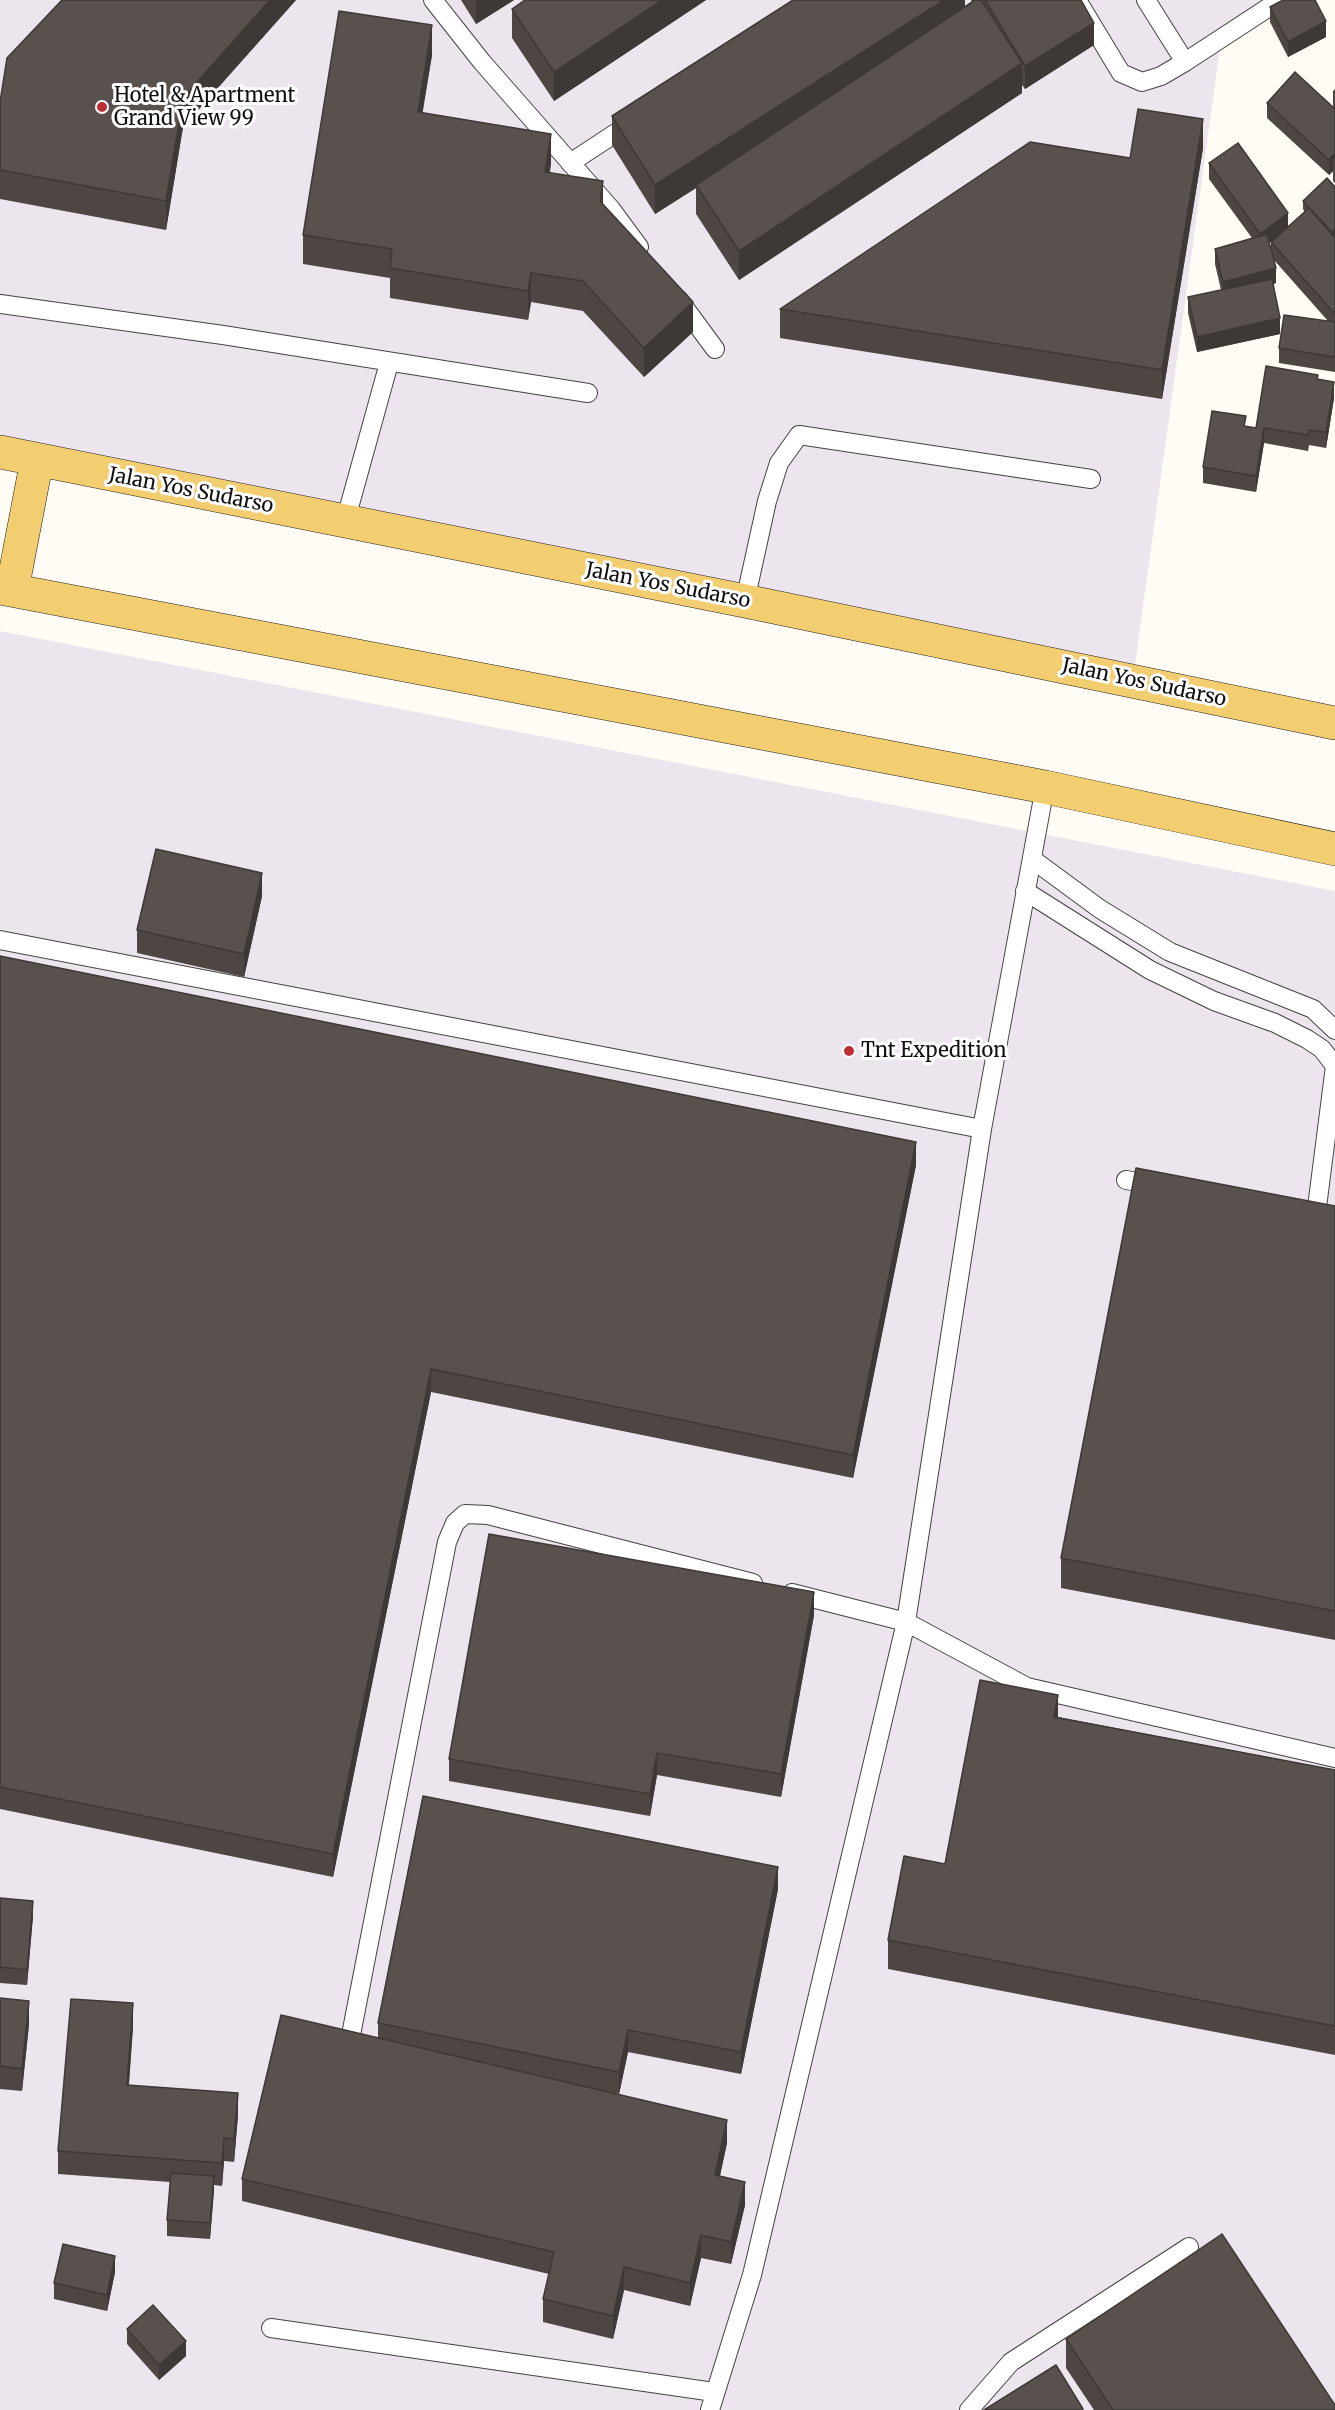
<!DOCTYPE html>
<html>
<head>
<meta charset="utf-8">
<style>
	body { margin:0 }
	canvas { display:block; background:#fefcf4 }
</style>
</head>
<body>
<canvas width="1335" height="2410"></canvas>
<script>
const g = document.querySelector('canvas').getContext('2d');
g.lineJoin = 'round';
function paint(path, color) { g.fillStyle = color; g.fill(path, 'evenodd'); }
const shape = rows => new Path2D(rows.map(r => 'M' + r).join(''));
function strokePath(path, color, width, dash) { g.strokeStyle = color; g.lineWidth = width; g.lineCap = dash ? 'butt' : 'round'; g.setLineDash(dash || []); g.stroke(path); }
function label(font, color, halo, rows, align = 'center') {
  g.font = font + ' Merriweather,serif'; g.lineWidth = 6; g.setLineDash([]); g.textBaseline = 'middle'; g.strokeStyle = halo; g.fillStyle = color; for (const [text, x, y, turn = 0] of rows) {
    g.save(); g.translate(x, y); g.rotate((+turn || 0) * Math.PI / 180); g.textAlign = isNaN(turn) ? turn : align; if (halo) g.strokeText(text, 0, 0); g.fillText(text, 0, 0); g.restore();
  }
}
paint(shape([
	[0,0,1265,0,1223,26,1133,679,0,445],
	[0,631,1335,891,1335,2410,0,2410]
]), '#ede5ee');
const service = shape([
	[433,0,482,62,611,209,639,247],
	[1077,0,1121,73,1142,82,1161,76,1185,62,1280,0],
	[1146,0,1185,62],
	[570,163,631,123],
	[679,300,715,349],
	[0,304,223,335,588,393],
	[345,522,389,363],
	[745,601,767,501,779,463,799,435,1091,479],
	[1032,859,1100,909,1170,952,1313,1009,1335,1030],
	[1025,891,1150,970,1214,1001,1275,1023,1307,1039,1322,1049,1335,1066],
	[0,940,982,1129],
	[1126,1180,1156,1185],
	[1316,1215,1335,1066],
	[792,1593,906,1622,1027,1687,1335,1758],
	[350,2040,447,1542,455,1523,465,1514,488,1515,753,1583],
	[271,2328,714,2392],
	[710,2410,752,2275,906,1622,982,1129,1045,787],
	[969,2410,1011,2362,1189,2247]
]);
const primary = shape([
	[0,452,745,601,1335,723],
	[0,588,1045,787,1335,849],
	[12,590,37,460]
]);
strokePath(service, '#434343', 20);
strokePath(primary, '#212121', 34);
strokePath(service, '#fff', 18);
strokePath(primary, '#f3ce70', 33);
paint(shape([
	[62,0,296,0,183,127,166,230,0,199,0,102],
	[461,0,514,0,476,24],
	[525,0,706,0,554,101,512,38,512,9],
	[965,0,965,7,972,2,971,0,1081,0,1094,45,1025,89,1022,85,1022,93,739,280,696,214,696,188,655,214,612,145,612,116],
	[1270,7,1326,37,1288,57,1270,22],
	[432,55,422,113,551,163,550,172,603,204,693,332,644,377,583,311,531,302,528,320,390,298,390,278,303,264,303,235],
	[1335,89,1335,109,1333,107,1333,91],
	[1267,103,1335,109,1335,183,1333,181,1333,171,1329,175,1267,118],
	[1203,148,1162,399,780,338,780,309,1130,158],
	[1209,163,1288,227,1305,212,1303,209,1303,201,1327,178,1335,237,1335,372,1279,363,1279,348,1328,321,1274,260,1276,283,1273,284,1280,334,1197,352,1188,313,1188,297,1221,290,1215,264,1215,249,1252,238,1209,179],
	[1276,238,1271,242,1271,251,1269,243],
	[1318,379,1334,398,1326,448,1309,445,1308,451,1264,443,1256,492,1203,483,1203,467,1246,426,1256,428],
	[262,896,244,977,137,953,137,930],
	[0,956,916,1165,853,1478,431,1392,333,1877,0,1809],
	[1335,1206,1335,1640,1061,1588,1061,1558],
	[814,1615,781,1797,657,1775,650,1816,449,1781,449,1759],
	[1058,1717,1335,1770,1335,2055,888,1969,888,1940],
	[778,1889,741,2074,628,2052,619,2094,605,2091,727,2143,720,2176,745,2205,731,2264,701,2258,690,2306,624,2290,613,2339,543,2322,543,2299,549,2274,242,2201,242,2179,378,2038,378,2023],
	[0,1898,33,1916,27,1985,0,1983],
	[0,1998,29,2024,22,2091,0,2089],
	[133,2026,129,2085,238,2115,234,2162,224,2161,222,2186,214,2185,210,2239,167,2236,167,2220,170,2182,58,2174,58,2151],
	[115,2272,107,2311,54,2299,54,2283],
	[127,2329,186,2356,159,2380,127,2344],
	[1066,2339,1335,2410,1094,2410,1066,2368]
]), '#4d4642');
paint(shape([
	[270,0,296,0,183,127,166,230,166,201,183,98],
	[476,0,514,0,476,24],
	[662,0,706,0,554,101,554,72],
	[944,0,965,0,965,16,696,185,696,188,655,214,655,185],
	[1326,21,1326,37,1288,57,1288,42],
	[1094,23,1094,45,1025,89,1025,66],
	[432,25,432,55,418,141,418,112],
	[1022,63,1022,93,739,280,739,251],
	[1203,119,1203,148,1162,399,1162,370],
	[551,134,551,163,545,201,545,172],
	[1335,153,1335,160,1333,158,1333,171,1329,175,1329,160],
	[603,181,603,210,600,201],
	[1288,213,1288,229,1260,249,1260,234],
	[1335,229,1335,237,1332,240,1332,232],
	[1276,268,1276,283,1223,297,1223,282],
	[531,273,531,302,528,320,528,291],
	[693,302,693,332,644,377,644,348],
	[1280,318,1280,334,1197,352,1197,337],
	[1334,382,1334,398,1326,448,1326,432],
	[1264,428,1264,443,1256,492,1256,476],
	[262,873,262,896,244,977,244,954],
	[916,1142,916,1165,853,1478,853,1455],
	[431,1369,431,1392,333,1877,333,1854],
	[814,1592,814,1615,781,1797,781,1774],
	[1058,1695,1058,1724,1054,1717],
	[657,1753,657,1775,650,1816,650,1794],
	[778,1867,778,1889,741,2074,741,2052],
	[33,1901,33,1916,27,1985,27,1970],
	[29,2001,29,2024,22,2091,22,2069],
	[133,2003,133,2026,127,2107,127,2085],
	[628,2030,628,2052,619,2094,619,2072],
	[238,2093,238,2115,234,2162,234,2139],
	[727,2120,727,2143,715,2198,715,2175],
	[224,2138,224,2161,222,2186,222,2163],
	[214,2176,214,2192,210,2239,210,2223],
	[745,2182,745,2205,731,2264,731,2242],
	[701,2235,701,2258,690,2306,690,2283],
	[115,2256,115,2272,107,2311,107,2295],
	[624,2267,624,2290,613,2339,613,2316],
	[186,2341,186,2356,159,2380,159,2365]
]), '#3e3936');
const building = shape([
	[62,0,270,0,183,98,166,201,0,170,0,102,7,58,62,0],
	[525,0,662,0,554,72,512,9,525,0],
	[793,0,944,0,655,185,612,116,793,0],
	[975,0,981,0,1022,63,739,251,696,185,975,0],
	[985,0,1081,0,1094,23,1025,66,985,0],
	[1283,0,1315,0,1326,21,1288,42,1270,7,1283,0],
	[339,11,432,25,418,112,551,134,545,172,603,181,600,201,693,302,644,348,583,281,531,273,528,291,390,268,392,249,303,235,339,11],
	[1295,72,1335,109,1335,153,1329,160,1267,103,1295,72],
	[1138,109,1203,119,1162,370,780,309,1030,142,1130,158,1138,109],
	[1238,143,1288,213,1260,234,1209,163,1238,143],
	[1327,178,1335,187,1335,229,1332,232,1303,201,1327,178],
	[1309,208,1335,238,1335,314,1271,242,1309,208],
	[1267,234,1276,268,1223,282,1215,249,1267,234],
	[1272,279,1280,318,1197,337,1188,297,1272,279],
	[1284,315,1335,322,1335,357,1279,348,1284,315],
	[1266,366,1318,375,1317,379,1334,382,1326,432,1309,430,1308,435,1264,428,1256,476,1203,467,1212,411,1246,416,1244,426,1256,428,1266,366],
	[156,849,262,873,244,954,137,930,156,849],
	[0,956,916,1142,853,1455,431,1369,333,1854,0,1787,0,956],
	[1136,1168,1335,1206,1335,1611,1061,1558,1136,1168],
	[489,1534,814,1592,781,1774,657,1753,650,1794,449,1759,489,1534],
	[980,1680,1058,1695,1054,1717,1335,1770,1335,2026,888,1940,904,1856,945,1864,980,1680],
	[423,1796,778,1867,741,2052,628,2030,619,2072,378,2023,423,1796],
	[0,1898,33,1901,27,1970,0,1967,0,1898],
	[0,1998,29,2001,22,2069,0,2066,0,1998],
	[71,1999,133,2003,127,2085,238,2093,234,2139,224,2138,222,2163,58,2151,71,1999],
	[281,2015,727,2120,715,2175,745,2182,731,2242,701,2235,690,2283,624,2267,613,2316,543,2299,554,2252,242,2179,281,2015],
	[171,2173,214,2176,210,2223,167,2220,171,2173],
	[1222,2234,1335,2405,1335,2410,1113,2410,1066,2339,1222,2234],
	[63,2244,115,2256,107,2295,54,2283,63,2244],
	[153,2305,186,2341,159,2365,127,2329,153,2305],
	[1056,2365,1083,2409,1082,2410,984,2410,1056,2365]
]);
paint(building, '#59514d');
strokePath(building, '#3e3936', 1.5);
for (const [x, y, r, color] of [
	[102,107,6,"#bc2d38"],
	[849,1051,6,"#bc2d38"]
]) { const dot = new Path2D(); dot.arc(x, y, r, 0, 2 * Math.PI); g.fillStyle = color; g.fill(dot); strokePath(dot, '#fff', 2); }
label('20px', '#101010', '#fff', [
	["Hotel & Apartment",114,96],
	["Grand View 99",114,119],
	["Tnt Expedition",861,1051]
], 'left');
label('20px', '#101010', '#fff', [
	["Jalan Yos Sudarso",191,491,11],
	["Jalan Yos Sudarso",668,586,11],
	["Jalan Yos Sudarso",1144,683,12]
]);
</script>
</body>
</html>
